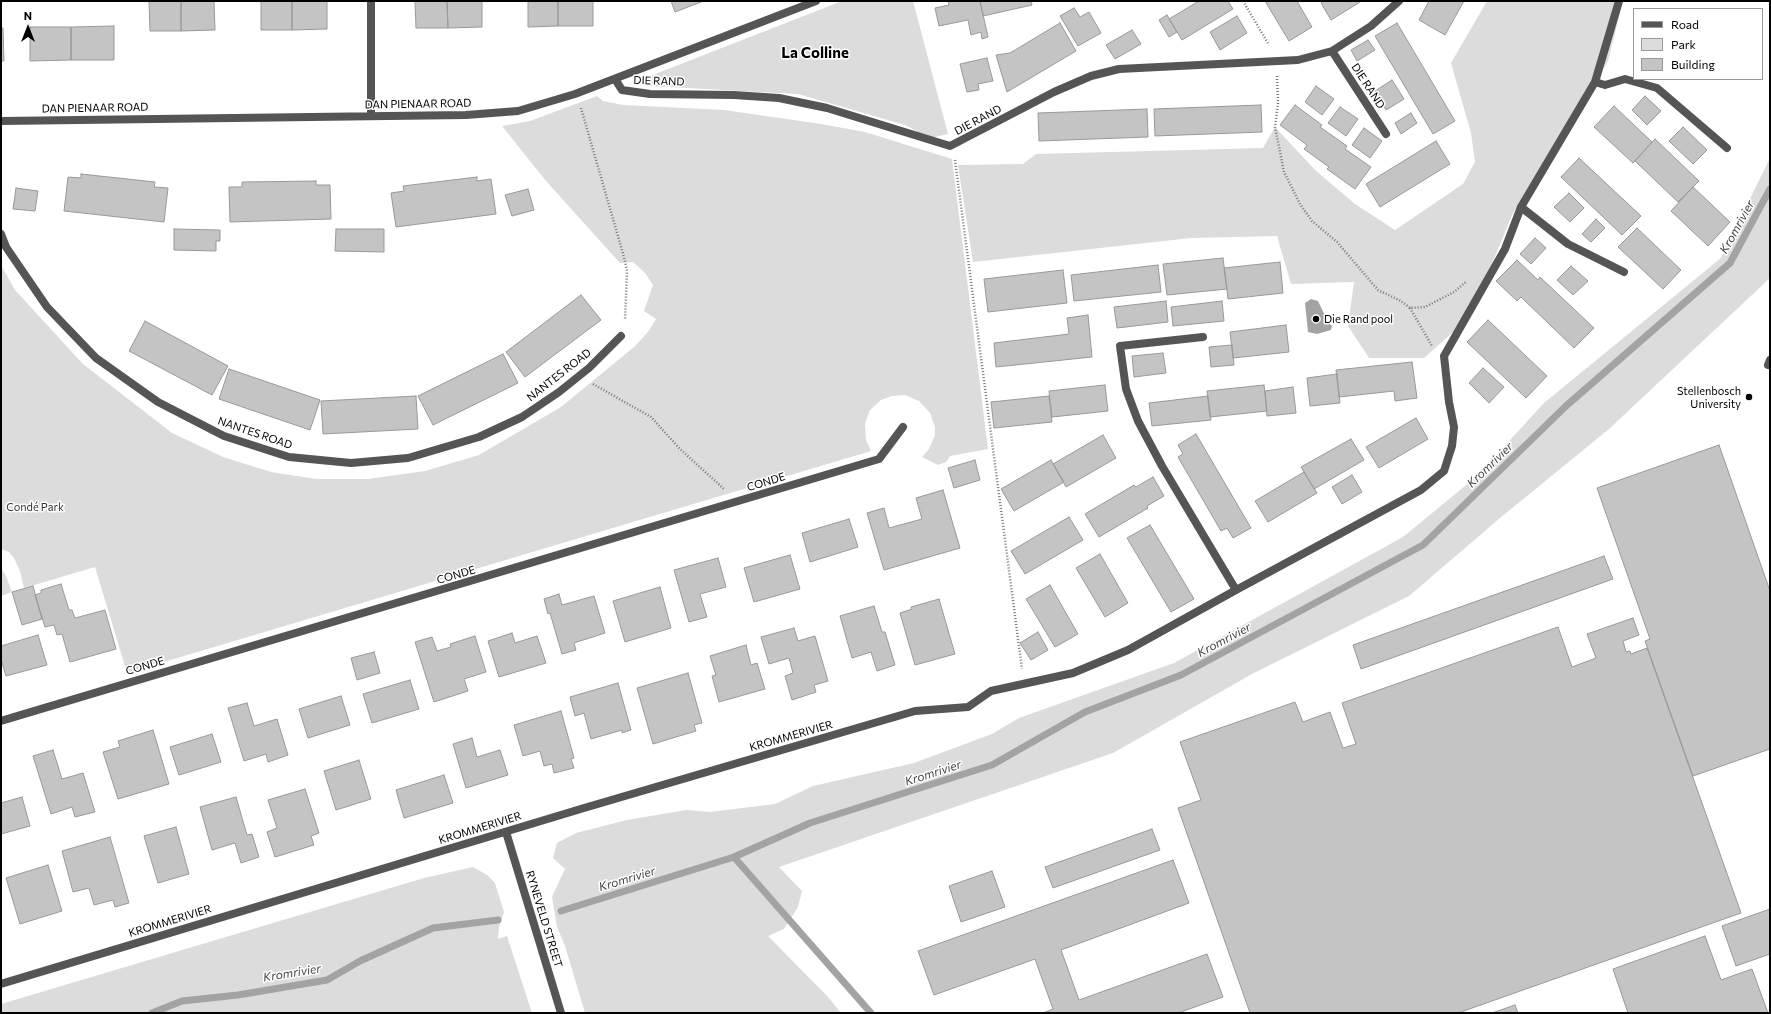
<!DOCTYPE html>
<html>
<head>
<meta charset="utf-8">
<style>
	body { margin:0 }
	#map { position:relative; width:1771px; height:1014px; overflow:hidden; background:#fff; font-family:Commissioner,sans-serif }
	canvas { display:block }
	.frame { position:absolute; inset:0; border:2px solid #000; pointer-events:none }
	.legend { position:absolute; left:1633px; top:8px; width:130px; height:72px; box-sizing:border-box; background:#fff; border:1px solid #999; margin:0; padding:5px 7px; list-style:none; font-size:12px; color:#000 }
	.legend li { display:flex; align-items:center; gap:8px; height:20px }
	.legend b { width:20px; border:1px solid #999 }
	.north { position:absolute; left:8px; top:8px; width:40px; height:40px; -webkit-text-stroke:3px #fff; paint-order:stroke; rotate:0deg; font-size:11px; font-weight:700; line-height:16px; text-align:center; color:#000 }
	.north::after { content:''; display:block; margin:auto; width:14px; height:18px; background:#000; clip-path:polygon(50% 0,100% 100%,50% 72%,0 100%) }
</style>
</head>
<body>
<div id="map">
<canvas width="1771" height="1014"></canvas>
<div class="frame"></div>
<ul class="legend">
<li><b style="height:5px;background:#555"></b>Road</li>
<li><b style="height:11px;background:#dcdcdc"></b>Park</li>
<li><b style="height:11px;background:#c4c4c4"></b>Building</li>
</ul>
<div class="north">N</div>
</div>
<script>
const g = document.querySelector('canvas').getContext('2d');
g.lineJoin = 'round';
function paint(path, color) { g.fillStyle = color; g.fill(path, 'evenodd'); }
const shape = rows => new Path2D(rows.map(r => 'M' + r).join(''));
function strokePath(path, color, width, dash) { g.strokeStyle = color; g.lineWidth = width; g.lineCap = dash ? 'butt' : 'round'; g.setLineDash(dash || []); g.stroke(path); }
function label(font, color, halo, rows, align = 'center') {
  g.font = font + ' Commissioner,sans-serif'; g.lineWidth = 3; g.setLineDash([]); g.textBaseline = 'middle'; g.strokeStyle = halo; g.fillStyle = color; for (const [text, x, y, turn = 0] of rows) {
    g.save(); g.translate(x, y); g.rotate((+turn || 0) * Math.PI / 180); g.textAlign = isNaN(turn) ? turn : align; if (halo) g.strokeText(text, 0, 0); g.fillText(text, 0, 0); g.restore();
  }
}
paint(shape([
	[842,1,913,1,948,134,930,138,905,125,798,94,650,86,644,83,643,81,645,78],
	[1487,1,1623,1,1608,61,1512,215,1470,317,1424,358,1369,358,1348,326,1354,282,1291,284,1277,236,1191,238,973,262,958,165,1023,164,1036,154,1263,148,1275,127,1315,170,1355,204,1395,230,1463,184,1475,162,1471,133,1451,63],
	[597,96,603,101,623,105,724,110,821,124,865,132,952,159,988,449,950,456,946,462,938,465,922,457,929,449,935,435,935,427,930,413,919,401,905,395,892,396,881,400,870,410,865,423,866,440,871,451,127,673,95,567,24,588,20,571,14,558,9,552,1,549,1,265,15,290,83,364,172,433,223,457,271,472,316,479,368,479,425,471,479,455,561,407,634,347,648,332,656,319,644,311,653,285,645,273,633,262,620,263,546,181,502,126,530,121],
	[1770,158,1770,278,1609,429,1500,518,1409,596,1252,674,1113,753,779,867,802,891,798,907,784,929,768,936,828,997,841,1013,585,1013,565,946,557,927,552,897,565,869,553,858,557,843,576,833,627,820,686,810,710,812,775,804,813,786,914,763,992,734,1019,718,1174,663,1403,537,1477,476,1544,403,1721,258],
	[1,568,6,576,12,592,1,596],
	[473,867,487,875,495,883,504,912,499,927,498,939,507,936,532,1013,1,1013,1,1004,424,878]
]), '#dcdcdc');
paint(shape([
	[1311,299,1318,301,1328,322,1332,326,1331,330,1317,334,1308,332,1305,303]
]), '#a3a3a3');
strokePath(shape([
	[734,857,871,1013],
	[561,911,734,857,810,823,992,765,1085,712,1181,675,1423,545,1566,406,1730,263,1770,189],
	[152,1013,182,1001,238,995,327,980,360,961,433,928,498,920]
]), '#a3a3a3', 7);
const building = shape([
	[149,1,181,1,181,31,150,31,149,1],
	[181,1,214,1,215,30,181,31,181,1],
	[261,1,292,1,292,30,261,30,261,1],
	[292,1,327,1,327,29,292,30,292,1],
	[415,1,447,1,448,28,416,28,415,1],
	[447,1,482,1,482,27,448,28,447,1],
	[528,1,558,1,558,26,528,27,528,1],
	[558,1,593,1,593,26,558,26,558,1],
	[671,1,701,1,701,2,675,12,671,1],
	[948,1,980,1,988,37,982,39,981,32,971,35,968,20,939,26,935,8,949,5,948,1],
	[980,1,1031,1,1032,5,983,16,980,1],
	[1199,1,1228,1,1233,9,1182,40,1169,19,1199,1],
	[1265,1,1297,1,1312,27,1289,41,1265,1],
	[1324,1,1359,1,1360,2,1331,20,1321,3,1324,1],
	[1429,1,1464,1,1445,35,1419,20,1429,1],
	[1074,8,1080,17,1089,12,1101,33,1078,46,1060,16,1074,8],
	[1167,15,1177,32,1169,37,1159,20,1167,15],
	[1237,16,1247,33,1220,50,1210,32,1237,16],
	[1060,23,1076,51,1007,92,996,55,1010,53,1060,23],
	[1397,23,1455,121,1433,134,1375,36,1397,23],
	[114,26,114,60,71,60,71,27,114,26],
	[30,27,71,27,71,60,30,61,30,27],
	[1,28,3,28,4,61,1,61,1,28],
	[1132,30,1141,44,1115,59,1106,45,1132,30],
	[1368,40,1375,50,1357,61,1351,50,1368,40],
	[987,58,993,81,978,84,979,90,967,92,960,64,987,58],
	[1392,80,1404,99,1386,110,1375,91,1392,80],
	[1316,86,1334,99,1322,115,1305,102,1316,86],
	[1645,96,1661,111,1647,125,1632,110,1645,96],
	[1261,105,1262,132,1155,136,1154,109,1261,105],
	[1295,105,1322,125,1320,127,1347,146,1345,149,1371,167,1355,189,1327,169,1329,167,1304,149,1307,145,1280,125,1295,105],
	[1614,106,1652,142,1633,163,1594,127,1614,106],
	[1340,107,1358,119,1346,136,1328,123,1340,107],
	[1147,109,1148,137,1039,141,1038,113,1147,109],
	[1411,113,1417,123,1401,134,1395,123,1411,113],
	[1683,127,1707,150,1693,164,1669,141,1683,127],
	[1364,128,1382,141,1370,158,1352,145,1364,128],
	[1655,139,1699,181,1678,202,1635,161,1655,139],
	[1436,141,1450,164,1380,207,1366,184,1436,141],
	[1579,158,1641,216,1622,235,1561,177,1579,158],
	[81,174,155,182,154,187,168,188,164,222,64,211,68,177,81,178,81,174],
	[477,177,477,181,491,179,496,214,396,227,391,193,404,191,403,186,477,177],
	[316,181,316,185,330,185,331,219,230,222,229,187,242,187,242,182,316,181],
	[1693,187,1730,222,1708,246,1671,211,1693,187],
	[16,188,38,191,35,211,13,209,16,188],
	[528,189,534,210,512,216,505,195,528,189],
	[1569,193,1584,208,1570,222,1554,207,1569,193],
	[1596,219,1605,228,1591,242,1582,234,1596,219],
	[1637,228,1681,270,1663,289,1618,247,1637,228],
	[174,229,220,230,220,241,216,241,216,251,174,250,174,229],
	[336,229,384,229,384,252,335,251,336,229],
	[1535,238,1546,248,1531,264,1520,254,1535,238],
	[1223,258,1227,289,1167,295,1163,264,1223,258],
	[1517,260,1538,280,1540,277,1594,328,1574,348,1521,297,1517,301,1496,281,1517,260],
	[1280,262,1283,293,1228,299,1224,268,1280,262],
	[1158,265,1161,292,1074,301,1071,275,1158,265],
	[1571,266,1588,281,1573,295,1557,280,1571,266],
	[1063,270,1067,303,988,312,984,279,1063,270],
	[581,295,601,320,525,377,506,352,581,295],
	[1166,301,1168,322,1117,328,1114,307,1166,301],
	[1222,301,1224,321,1173,326,1171,307,1222,301],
	[1088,315,1092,357,996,367,994,343,1069,334,1067,318,1088,315],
	[1488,320,1547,376,1526,398,1467,342,1488,320],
	[145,321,228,366,212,395,129,351,145,321],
	[1286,325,1289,352,1233,358,1230,332,1286,325],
	[1232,345,1234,365,1211,367,1209,347,1232,345],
	[1163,353,1166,373,1134,377,1132,356,1163,353],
	[503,354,518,383,433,425,418,396,503,354],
	[1412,362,1417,398,1395,401,1394,391,1339,397,1336,370,1412,362],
	[1483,368,1504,387,1489,403,1469,383,1483,368],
	[229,369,320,400,310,430,219,399,229,369],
	[1337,374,1340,403,1310,406,1307,378,1337,374],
	[1105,385,1108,411,1052,417,1049,391,1105,385],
	[1264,385,1267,411,1210,417,1207,391,1264,385],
	[1293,387,1296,413,1267,416,1265,391,1293,387],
	[416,396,418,429,323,434,321,401,416,396],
	[1049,396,1052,422,994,428,991,402,1049,396],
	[1208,396,1211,420,1152,426,1149,403,1208,396],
	[1416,418,1428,439,1379,468,1366,447,1416,418],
	[1196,434,1251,528,1233,538,1227,528,1221,531,1178,457,1183,454,1178,445,1196,434],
	[1103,435,1116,458,1066,487,1053,464,1103,435],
	[1351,439,1364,460,1314,489,1301,467,1351,439],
	[1719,445,1770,591,1770,749,1693,776,1645,641,1650,639,1597,488,1719,445],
	[975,460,980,480,954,488,948,468,975,460],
	[1051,460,1064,482,1014,511,1001,489,1051,460],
	[1304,472,1317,493,1268,522,1255,501,1304,472],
	[1352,475,1362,492,1342,504,1332,487,1352,475],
	[1153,477,1164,496,1147,506,1148,508,1099,537,1085,514,1134,485,1136,487,1153,477],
	[943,490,960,548,884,570,867,513,884,508,889,528,922,519,916,498,943,490],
	[1069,517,1083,540,1025,574,1011,551,1069,517],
	[849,519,858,547,810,562,802,533,849,519],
	[1150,525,1194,599,1171,612,1127,538,1150,525],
	[1100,554,1128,603,1105,617,1076,568,1100,554],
	[790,555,800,589,754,602,744,568,790,555],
	[1604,556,1613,579,1361,669,1353,645,1604,556],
	[718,558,726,587,700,594,707,617,689,622,674,570,718,558],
	[61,584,69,610,72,610,75,618,105,610,116,649,70,662,62,634,57,635,54,625,45,627,35,595,41,593,41,590,61,584],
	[1050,585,1078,634,1055,647,1026,599,1050,585],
	[33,586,42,619,22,625,12,592,33,586],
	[660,587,671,628,625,642,613,601,660,587],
	[559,594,562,605,594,596,605,633,574,643,576,650,562,654,550,613,548,614,544,599,559,594],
	[939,599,955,654,915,665,900,613,912,609,911,607,939,599],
	[874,606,882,632,885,632,895,665,877,671,871,652,852,658,840,616,874,606],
	[1633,618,1639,635,1623,641,1626,652,1630,651,1631,654,1647,648,1741,913,1458,1013,1250,1013,1178,808,1201,800,1180,742,1295,702,1303,722,1330,712,1343,748,1356,744,1342,703,1558,627,1572,667,1596,658,1587,634,1633,618],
	[794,628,798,641,815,636,828,681,814,685,816,692,792,700,785,676,793,673,789,658,769,664,761,637,794,628],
	[1038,632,1048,650,1031,660,1020,643,1038,632],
	[512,633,515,643,537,636,546,663,499,677,488,641,512,633],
	[38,635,47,665,6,676,1,659,1,646,38,635],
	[475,636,486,672,464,679,468,691,434,702,415,642,432,637,437,651,451,647,450,644,475,636],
	[746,645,751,665,757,663,765,689,719,702,712,676,716,675,710,656,746,645],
	[374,652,380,673,357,680,351,658,374,652],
	[688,673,702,723,694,725,696,731,653,744,637,688,688,673],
	[410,680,419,709,372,723,363,694,410,680],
	[618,683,631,730,622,733,622,730,591,739,584,713,575,716,570,697,618,683],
	[341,696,350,725,308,738,299,709,341,696],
	[247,703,254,726,277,719,288,755,268,762,266,754,244,761,228,708,247,703],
	[561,711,574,758,571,759,574,768,554,773,552,764,544,766,540,751,523,756,514,725,561,711],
	[153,730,169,784,118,799,103,752,120,747,118,741,153,730],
	[212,734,221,762,179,775,170,747,212,734],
	[472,738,477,757,500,750,508,775,466,788,453,744,472,738],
	[53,750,62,779,83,773,95,812,75,817,72,807,51,814,33,756,53,750],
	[359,760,371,799,336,810,324,771,359,760],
	[444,775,453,803,404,818,396,790,444,775],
	[305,789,319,833,311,836,314,845,275,857,267,832,277,828,268,800,305,789],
	[22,797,30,826,1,834,1,803,22,797],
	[236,797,247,835,252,834,259,857,241,863,235,843,212,850,200,807,236,797],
	[176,827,189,874,158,883,144,836,176,827],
	[1152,829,1160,850,1053,888,1045,867,1152,829],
	[110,837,129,903,115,907,113,900,94,905,89,888,73,892,62,851,110,837],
	[1173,860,1189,903,1061,950,1079,1000,1207,954,1223,997,1178,1013,1043,1013,1053,1009,1035,959,934,995,918,951,1173,860],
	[48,865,62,911,20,924,6,878,48,865],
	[992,871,1005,907,961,922,949,886,992,871],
	[1770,909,1770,954,1736,966,1722,926,1770,909],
	[1705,936,1721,980,1752,969,1768,1013,1628,1013,1613,969,1705,936],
	[1515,1005,1518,1013,1492,1013,1515,1005]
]);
paint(building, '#c4c4c4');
strokePath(building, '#999', 1);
strokePath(shape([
	[1243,1,1269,45],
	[1277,76,1278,103,1275,127,1284,172,1300,204,1312,221,1337,242,1378,290,1401,301,1410,308,1425,307,1454,292,1467,281],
	[581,108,624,257,627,271,625,320],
	[955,160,1022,669],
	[1410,308,1432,346],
	[593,384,651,417,680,449,724,489]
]), '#777', 2.5, [1, 2]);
strokePath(shape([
	[1768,365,1770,360]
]), '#555', 8);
strokePath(shape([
	[371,1,371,116],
	[1332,51,1386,134],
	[615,79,622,90,650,94,734,95,779,98,827,108,950,146,1054,92,1091,76,1119,69,1298,60,1332,51,1371,26,1399,1],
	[1595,82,1605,85,1625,79,1657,88,1727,148],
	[1,121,466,115,518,111,575,94,816,1],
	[1521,207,1568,244,1624,272],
	[1,234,6,247,47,307,96,358,158,402,224,436,289,457,351,463,408,458,479,437,522,417,559,392,589,368,621,336],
	[1236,590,1421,490,1444,471,1452,446,1454,427,1449,402,1444,356,1505,249,1521,207,1595,82,1619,1],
	[1,721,879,459,903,427],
	[506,832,561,1013],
	[1,984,584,808,915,711,968,707,991,691,1073,673,1128,650,1236,590,1162,466,1138,421,1126,389,1120,346,1203,337]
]), '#555', 8);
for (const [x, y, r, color] of [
	[1316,319,4,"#000"],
	[1749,397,4,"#000"]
]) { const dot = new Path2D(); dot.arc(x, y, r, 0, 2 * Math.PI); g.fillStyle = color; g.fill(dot); strokePath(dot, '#fff', 1.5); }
label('11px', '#000', '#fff', [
	["DIE RAND",659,81,2],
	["DIE RAND",1368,86,57],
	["DAN PIENAAR ROAD",418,104,-1],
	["DAN PIENAAR ROAD",95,108,-1],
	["DIE RAND",978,120,-28],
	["NANTES ROAD",559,375,-38],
	["NANTES ROAD",255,433,19],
	["CONDE",766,482,-17],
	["CONDE",456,575,-16],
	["CONDE",145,666,-16],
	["KROMMERIVIER",791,736,-16],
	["KROMMERIVIER",480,828,-17],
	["RYNEVELD STREET",544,919,73],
	["KROMMERIVIER",170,921,-17]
]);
label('11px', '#000', '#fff', [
	["Die Rand pool",1324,319],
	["Stellenbosch",1741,391,"right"],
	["University",1741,404,"right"]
], 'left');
label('11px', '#333', '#fff', [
	["Condé Park",35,507]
]);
label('italic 12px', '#444', '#fff', [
	["Kromrivier",1737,227,-61],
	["Kromrivier",1490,465,-44],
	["Kromrivier",1224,640,-28],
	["Kromrivier",933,773,-18],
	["Kromrivier",627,879,-17],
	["Kromrivier",292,973,-9]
]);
label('bold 15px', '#000', '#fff', [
	["La Colline",815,53]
]);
</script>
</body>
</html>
